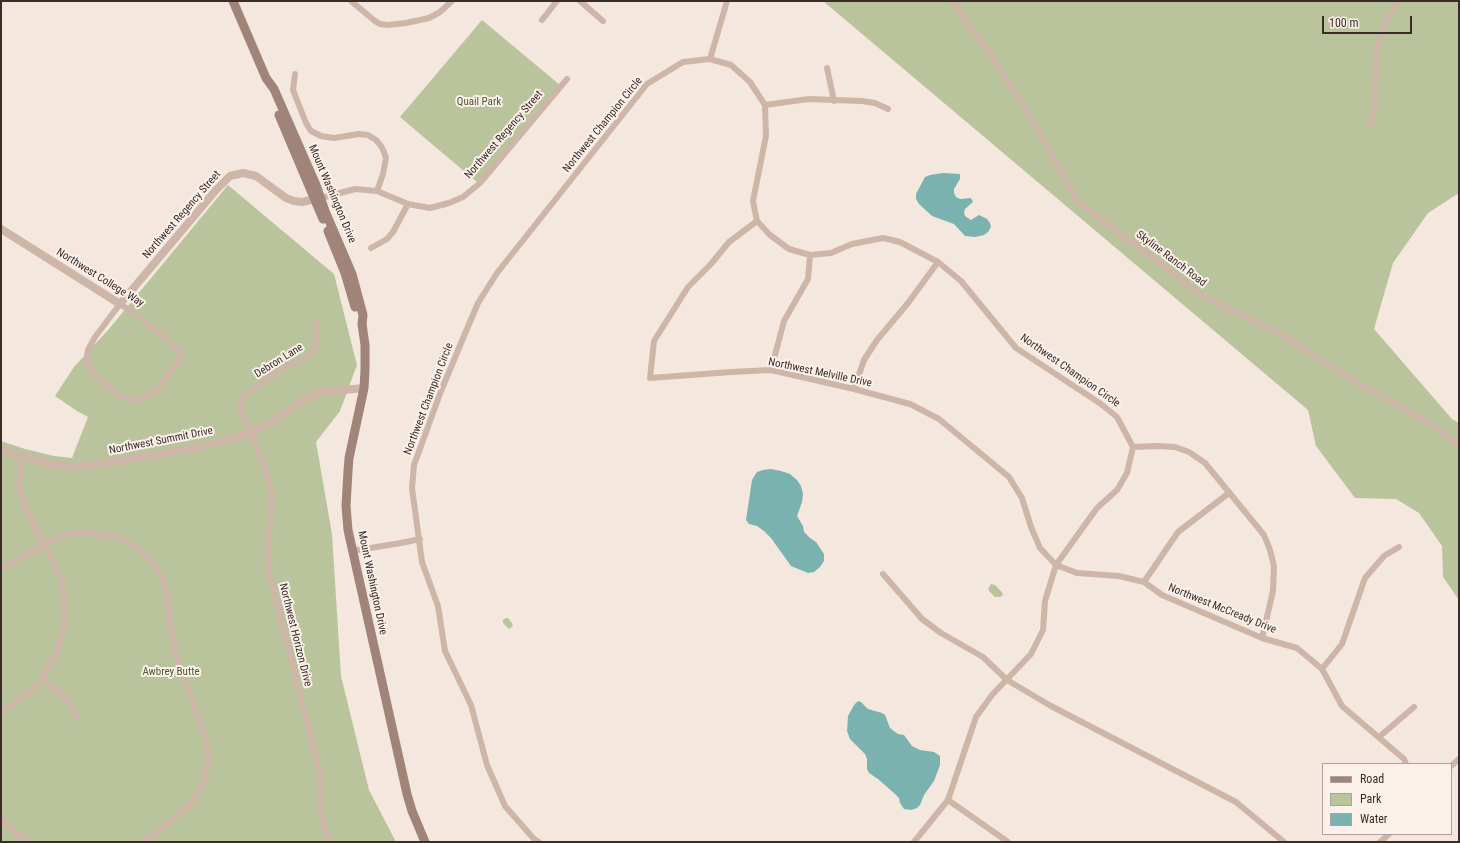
<!DOCTYPE html>
<html>
<head>
<meta charset="utf-8">
<style>
	body { margin:0 }
	#map { position:relative; width:1460px; height:843px; overflow:hidden; background:#f4e7dd; font-family:"Roboto Condensed",sans-serif }
	canvas { display:block }
	.frame { position:absolute; inset:0; border:2px solid #392c29; pointer-events:none }
	.legend { position:absolute; left:1322px; top:763px; width:130px; height:72px; box-sizing:border-box; background:#fbf1ea; border:1px solid #ada29d; margin:0; padding:5px 7px; list-style:none; font-size:12px; color:#392c29 }
	.legend li { display:flex; align-items:center; gap:8px; height:20px }
	.legend b { width:20px; border:1px solid #ada29d }
	.scale { position:absolute; left:1322px; top:16px; width:90px; height:18px; box-sizing:border-box; border:2px solid #392c29; border-top:0; padding-left:5px; font-size:12px; line-height:14px; white-space:nowrap; color:#392c29; -webkit-text-stroke:3px #fbf1ea; paint-order:stroke }
</style>
</head>
<body>
<div id="map">
<canvas width="1460" height="843"></canvas>
<div class="frame"></div>
<ul class="legend">
<li><b style="height:5px;background:#a08479"></b>Road</li>
<li><b style="height:11px;background:#bac49c"></b>Park</li>
<li><b style="height:11px;background:#7ab2af"></b>Water</li>
</ul>
<div class="scale">100 m</div>
</div>
<script>
const g = document.querySelector('canvas').getContext('2d');
g.lineJoin = 'round';
function paint(path, color) { g.fillStyle = color; g.fill(path, 'evenodd'); }
const shape = rows => new Path2D(rows.map(r => 'M' + r).join(''));
function strokePath(path, color, width, dash) { g.strokeStyle = color; g.lineWidth = width; g.lineCap = dash ? 'butt' : 'round'; g.setLineDash(dash || []); g.stroke(path); }
function label(font, color, halo, rows, align = 'center') {
  g.font = font + ' "Roboto Condensed",sans-serif'; g.lineWidth = 4; g.setLineDash([]); g.textBaseline = 'middle'; g.strokeStyle = halo; g.fillStyle = color; for (const [text, x, y, turn = 0] of rows) {
    g.save(); g.translate(x, y); g.rotate((+turn || 0) * Math.PI / 180); g.textAlign = isNaN(turn) ? turn : align; if (halo) g.strokeText(text, 0, 0); g.fillText(text, 0, 0); g.restore();
  }
}
paint(shape([
	[823,1,1459,1,1459,193,1428,213,1393,263,1374,329,1452,419,1459,423,1459,600,1443,577,1442,546,1419,513,1396,499,1355,498,1316,446,1308,410],
	[482,20,560,85,478,183,400,117],
	[228,185,334,274,357,365,340,411,316,442,332,534,341,676,369,790,396,842,1,842,1,441,25,449,54,456,72,458,88,417,77,411,55,396,74,367,109,329],
	[991,584,995,585,1002,592,1003,595,1000,597,995,597,990,592,988,589],
	[506,618,508,618,512,623,513,626,509,629,503,623,503,620]
]), '#bac49c');
paint(shape([
	[943,173,960,174,960,179,954,189,954,193,956,197,960,199,971,198,973,202,965,209,964,212,965,216,971,220,979,215,987,219,990,223,991,227,988,232,984,235,975,237,965,236,954,224,932,216,919,204,916,199,916,194,925,177,930,175],
	[771,469,781,471,790,474,797,480,801,486,803,494,802,502,797,516,803,526,804,532,810,538,816,542,824,554,824,561,820,567,814,572,808,573,791,566,771,538,764,531,757,526,749,524,746,520,752,480,757,472,763,470],
	[858,701,861,702,868,709,882,713,885,715,890,728,898,734,904,735,912,746,920,750,934,752,940,756,940,765,934,781,924,795,920,805,917,808,911,810,904,809,900,803,899,798,895,794,878,779,869,773,867,769,867,759,865,754,850,739,847,731,848,716,854,705]
]), '#7ab2af');
strokePath(shape([
	[351,1,375,21,380,24,387,25,406,23,429,18,440,12,452,1],
	[580,1,603,21],
	[952,1,989,52,1032,119,1077,201,1201,295,1279,333,1356,382,1433,425,1459,446],
	[542,20,557,1],
	[710,59,727,1],
	[827,68,834,101],
	[295,74,293,90,306,123,311,131,321,136,334,138,359,134,368,135,376,140,381,146,384,152,386,158,383,174,377,191],
	[765,105,809,99,862,101,875,103,888,109],
	[1371,126,1374,108,1377,48,1385,23,1399,1],
	[321,198,355,189,377,191,408,204,430,208,449,203,463,197,480,183,567,79],
	[757,221,729,242,711,264,688,287,654,341,650,378,731,372,771,370,854,389,910,404,939,419,1009,477,1022,498,1031,527,1040,548,1056,565,1077,573,1119,576,1144,582,1162,595,1262,638,1297,648,1322,669,1342,706,1404,759,1406,764],
	[371,248,387,239,393,232,408,204],
	[120,304,140,317,164,337,181,353,181,356,180,360,156,390,144,398,136,400,126,399,117,394,92,372,86,361,88,350,95,337,120,304],
	[316,322,316,347,308,357,279,370,245,395,240,402,240,408,251,433,266,472,272,495,268,553,270,576,320,772,320,809,328,842],
	[771,370,784,321,808,279,810,255],
	[854,389,864,360,877,340,908,303,938,262],
	[1133,447,1158,446,1175,447,1189,452,1205,463,1264,535,1270,550,1274,566,1273,591,1262,638],
	[352,551,401,543,420,539],
	[1,569,45,544,66,535,83,532,116,537,134,546,151,561,162,578,165,586,175,653,205,738,209,758,203,785,191,803,159,831,142,842],
	[883,574,922,619,941,633,983,657,1007,680,1051,706,1236,802,1284,842],
	[1144,582,1178,532,1229,493],
	[1322,669,1342,644,1365,578,1384,556,1399,547],
	[42,679,61,694,72,707,78,719],
	[1,711,18,702,29,692,42,679,57,651,65,621,65,608,62,583,58,571,27,511,21,494,19,485,21,456],
	[1379,737,1414,707],
	[1451,766,1459,759],
	[948,800,1008,842],
	[1,818,16,833,29,842],
	[539,842,534,839,505,806,487,765,471,705,445,651,438,606,422,562,412,488,414,465,441,391,464,336,478,303,497,273,647,84,683,62,710,59,731,65,750,82,765,105,766,136,753,201,757,221,770,235,789,249,810,255,831,253,852,244,883,238,900,242,938,262,961,281,1016,348,1101,404,1117,417,1133,447,1127,473,1117,490,1097,508,1056,565,1045,601,1043,630,1031,654,992,695,976,717,948,800,914,842],
	[1380,842,1389,834]
]), '#cdb5a8', 6);
strokePath(shape([
	[1,229,120,304,216,190,230,176,243,173,256,176,286,198,294,201,302,202,320,198],
	[1,450,21,456,56,465,76,467,94,465,197,448,251,433,270,423,305,399,322,392,364,388]
]), '#cdb5a8', 8);
strokePath(shape([
	[233,1,266,78,274,89,316,185,325,211,352,274,363,315,362,324,365,345,365,370,364,388,349,458,348,471,346,506,348,530,407,794,412,811,425,842],
	[279,115,323,219],
	[328,231,345,273,355,307]
]), '#a08479', 9);
label('11px', '#4c592b', '#fbf1ea', [
	["Quail Park",479,102],
	["Awbrey Butte",171,672]
]);
label('11px', '#392c29', '#fbf1ea', [
	["Northwest Champion Circle",603,125,-51],
	["Northwest Regency Street",504,135,-49],
	["Mount Washington Drive",332,194,67],
	["Northwest Regency Street",182,215,-49],
	["Skyline Ranch Road",1171,259,37],
	["Northwest College Way",100,278,32],
	["Debron Lane",279,361,-32],
	["Northwest Champion Circle",1070,371,35],
	["Northwest Melville Drive",820,373,12],
	["Northwest Champion Circle",429,399,-69],
	["Northwest Summit Drive",161,441,-11],
	["Mount Washington Drive",372,583,78],
	["Northwest McCready Drive",1222,609,22],
	["Northwest Horizon Drive",295,635,76]
]);
</script>
</body>
</html>
